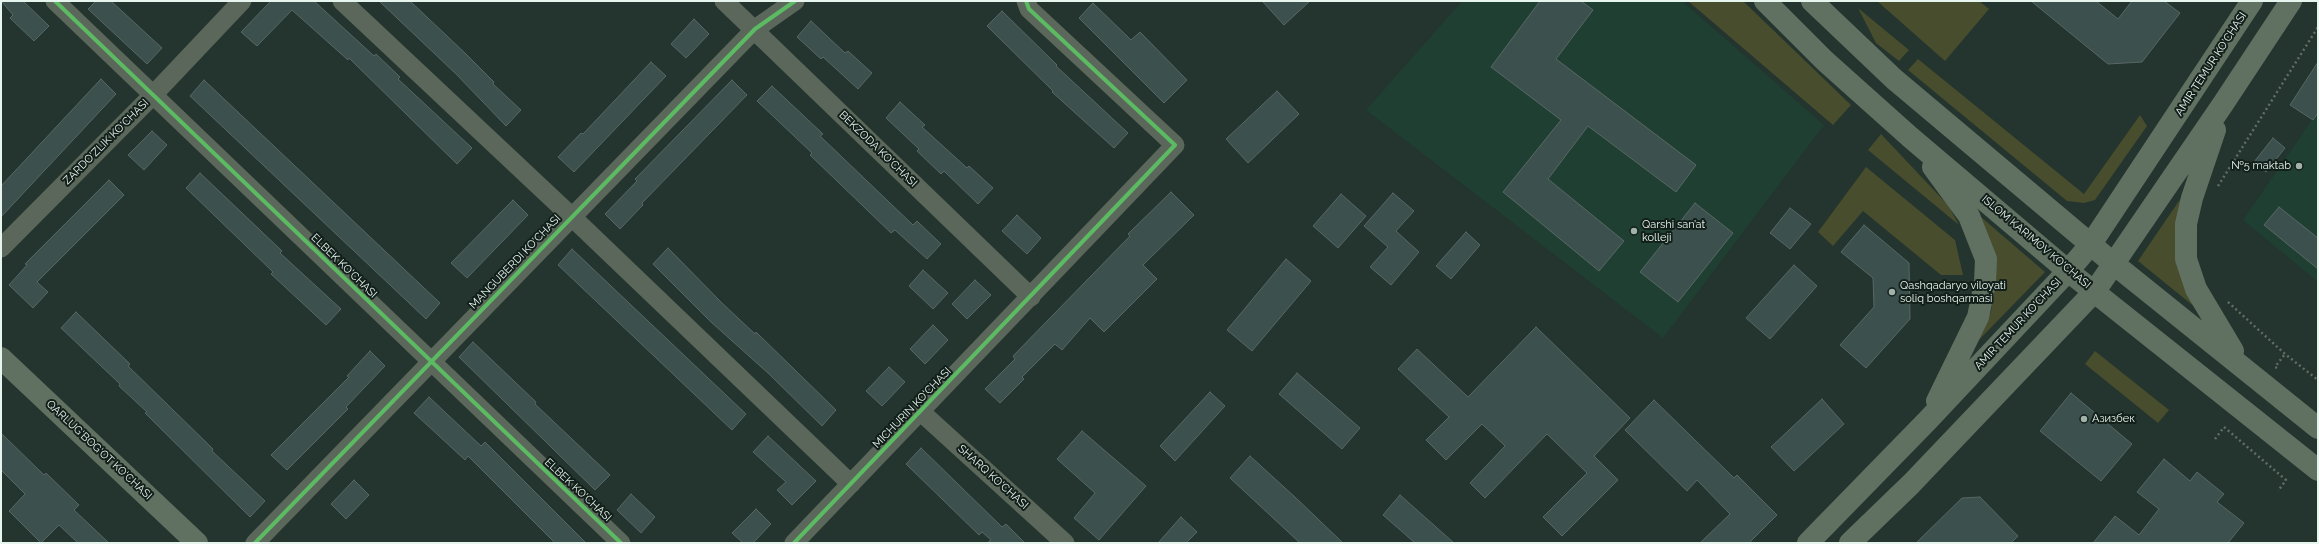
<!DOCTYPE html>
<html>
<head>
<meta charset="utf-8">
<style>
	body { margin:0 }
	#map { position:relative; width:2319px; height:544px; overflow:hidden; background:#24342e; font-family:Raleway,sans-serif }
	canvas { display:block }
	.frame { position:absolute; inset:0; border:2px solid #e6f6ef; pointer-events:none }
</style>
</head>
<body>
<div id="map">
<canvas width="2319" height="544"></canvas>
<div class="frame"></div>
</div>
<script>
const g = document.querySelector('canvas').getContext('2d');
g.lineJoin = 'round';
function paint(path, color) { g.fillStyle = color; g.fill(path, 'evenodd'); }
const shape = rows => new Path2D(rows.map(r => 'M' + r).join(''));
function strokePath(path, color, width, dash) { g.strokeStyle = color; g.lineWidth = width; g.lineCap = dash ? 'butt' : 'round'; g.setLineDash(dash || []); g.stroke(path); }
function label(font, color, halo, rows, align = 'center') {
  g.font = font + ' Raleway,sans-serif'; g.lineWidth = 4; g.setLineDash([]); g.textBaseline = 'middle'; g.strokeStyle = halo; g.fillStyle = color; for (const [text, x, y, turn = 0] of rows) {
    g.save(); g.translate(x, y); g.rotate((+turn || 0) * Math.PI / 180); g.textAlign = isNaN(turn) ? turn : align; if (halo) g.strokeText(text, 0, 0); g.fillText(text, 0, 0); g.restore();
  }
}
paint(shape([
	[1462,1,1682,1,1824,125,1663,338,1366,110],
	[2318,111,2318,282,2243,220]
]), '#1e3f32');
paint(shape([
	[1688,1,1743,1,1851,105,1833,125],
	[1877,1,1979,1,1989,9,1945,61],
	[1858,8,1909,50,1899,61,1876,43],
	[1918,59,2084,194,2140,115,2147,126,2095,200,2084,203,2067,201,1908,70],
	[1881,134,1948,205,1959,225,1868,150],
	[1866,167,1955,240,1963,275,1941,275,1863,211,1833,246,1818,232],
	[2181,198,2175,233,2175,258,2183,284,2196,308,2138,261],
	[1974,211,2045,272,1977,342,1991,312,1996,275],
	[2095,351,2169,410,2158,423,2085,364]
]), '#474d2d');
const building = shape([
	[1,1,23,1,49,26,34,41,10,18,13,15,1,1],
	[96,1,111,1,162,48,147,64,88,9,96,1],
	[271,1,314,1,374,56,376,54,400,77,398,79,472,148,457,164,349,58,348,60,292,10,257,46,241,32,271,1],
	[379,1,410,1,466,54,494,82,493,84,521,110,506,126,456,74,379,1],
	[1262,1,1310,1,1284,25,1262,1],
	[1540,1,1581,1,1593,10,1556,59,1696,165,1676,192,1588,126,1548,179,1624,241,1599,271,1503,192,1561,120,1491,67,1540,1],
	[2031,1,2096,1,2118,19,2132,1,2164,1,2180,13,2142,62,2108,64,2031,1],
	[1093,3,1131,40,1140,32,1187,80,1164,103,1079,18,1093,3],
	[1002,11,1057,65,1056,66,1128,133,1114,148,1052,92,1053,91,987,26,1002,11],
	[694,19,709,34,686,58,671,44,694,19],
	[811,21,845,53,848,51,872,73,858,89,823,57,821,59,797,37,811,21],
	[651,62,666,76,574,172,558,157,581,133,583,134,651,62],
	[2318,62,2318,113,2313,120,2290,105,2318,62],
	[101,79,116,94,1,217,1,186,101,79],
	[204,80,440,303,426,319,190,96,204,80],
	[732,80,747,95,642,203,643,205,620,229,605,214,637,181,635,179,732,80],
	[772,86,823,134,820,136,913,225,917,221,941,244,927,259,895,230,891,233,810,155,812,153,757,101,772,86],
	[1277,91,1299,114,1248,163,1226,139,1277,91],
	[900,102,925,125,922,127,967,168,969,166,993,188,978,204,944,171,941,174,917,151,919,149,886,118,900,102],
	[152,131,167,145,144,170,128,155,152,131],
	[2273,138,2285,148,2266,172,2254,162,2273,138],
	[200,173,282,251,280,253,341,309,326,325,271,274,273,272,186,188,200,173],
	[109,180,124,195,37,282,48,292,33,308,9,285,27,265,25,264,109,180],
	[1171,192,1194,215,1143,265,1157,279,1104,332,1090,318,1062,350,1055,344,1022,377,1024,379,1000,403,985,389,1015,359,1013,356,1130,236,1128,234,1171,192],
	[1393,193,1414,211,1396,231,1419,252,1391,285,1370,267,1388,247,1364,226,1393,193],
	[1341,194,1366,216,1338,248,1313,226,1341,194],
	[513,200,528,215,467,278,451,263,513,200],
	[1695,203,1733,233,1678,302,1640,272,1695,203],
	[2279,207,2318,238,2318,269,2264,225,2279,207],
	[1790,208,1811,224,1790,249,1770,233,1790,208],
	[1017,215,1041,238,1027,254,1002,231,1017,215],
	[1864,225,1909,263,1910,319,1866,368,1840,345,1874,307,1873,278,1841,252,1864,225],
	[1466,232,1480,245,1451,279,1436,266,1466,232],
	[668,248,722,303,755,334,756,332,836,410,822,426,769,374,711,322,653,264,668,248],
	[572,249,746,414,732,430,558,265,572,249],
	[1286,259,1311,281,1252,351,1227,330,1286,259],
	[1794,265,1817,286,1770,339,1746,318,1794,265],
	[923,270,948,293,933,309,909,286,923,270],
	[975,280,991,295,967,319,952,304,975,280],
	[76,312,130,364,128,366,213,449,212,451,265,501,250,517,145,413,147,412,119,386,120,384,61,328,76,312],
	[933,325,948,340,925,364,910,349,933,325],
	[1536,327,1630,418,1594,456,1618,480,1562,536,1543,517,1587,473,1547,434,1485,498,1470,483,1505,446,1482,424,1446,460,1426,440,1449,417,1398,369,1417,349,1468,397,1536,327],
	[473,342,536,402,535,404,610,475,595,490,459,357,473,342],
	[370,351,385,366,346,407,348,409,287,470,271,455,349,377,347,376,370,351],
	[889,367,905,382,882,406,866,391,889,367],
	[1297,373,1360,428,1342,449,1279,394,1297,373],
	[1210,392,1225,406,1175,461,1160,446,1210,392],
	[2071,393,2132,444,2101,481,2040,431,2071,393],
	[429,397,481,446,485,442,586,543,555,543,468,456,465,460,438,435,414,413,429,397],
	[1822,399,1844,424,1794,471,1771,447,1822,399],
	[1654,400,1734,478,1737,475,1777,515,1749,543,1700,543,1730,514,1697,480,1687,491,1625,430,1654,400],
	[1082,431,1146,486,1099,540,1074,518,1095,493,1057,459,1082,431],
	[1,433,44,475,46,473,79,505,74,510,109,543,78,543,59,525,41,543,9,511,25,494,1,470,1,433],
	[768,436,816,481,792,505,777,490,786,482,753,452,768,436],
	[921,448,1002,527,1006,524,1025,543,987,543,991,540,982,532,979,535,906,464,921,448],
	[1250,456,1296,498,1343,543,1300,543,1230,478,1250,456],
	[2164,459,2190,481,2197,472,2224,494,2217,502,2244,523,2228,543,2093,543,2115,516,2139,535,2159,509,2137,492,2164,459],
	[354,480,369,495,346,519,331,504,354,480],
	[631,494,655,517,641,533,617,510,631,494],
	[1400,495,1454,543,1415,543,1383,515,1400,495],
	[1980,497,2018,536,2011,543,1916,543,1962,498,1980,497],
	[756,509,771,524,753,543,743,543,732,533,756,509],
	[1181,517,1197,532,1186,543,1158,543,1181,517]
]);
paint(building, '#3c514e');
strokePath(building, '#596764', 1);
strokePath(shape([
	[2218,186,2318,27],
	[2228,302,2285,354,2318,380],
	[2277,368,2275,367,2285,354],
	[2215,439,2224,427,2286,480,2278,491]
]), '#626d64', 2.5, [2, 3]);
strokePath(shape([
	[55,1,621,543],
	[342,1,572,217,851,484],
	[724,1,1031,297],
	[1,248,154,94,242,1],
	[921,412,1065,543],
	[255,543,755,29,795,1],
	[794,543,1175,145,1029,9,1026,1]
]), '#5a675a', 19);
strokePath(shape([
	[1765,1,1825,61,1910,137,2068,271,2318,470],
	[1812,1,1894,79,2114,264,2318,428],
	[2215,130,2192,198,2186,224,2186,259,2196,289,2233,351],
	[1933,167,1969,216,1986,259,1985,283,1978,317,1937,401],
	[1,358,197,543],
	[1808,543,1928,420,2068,271,2091,244,2252,1],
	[1850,543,1911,484,2095,291,2223,104,2291,1]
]), '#607061', 22);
strokePath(shape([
	[55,1,621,543],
	[255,543,755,29,795,1],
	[794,543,1175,145,1029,9,1026,1]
]), '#5cba63', 4);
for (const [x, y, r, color] of [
	[2299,166,4,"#a2b2ab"],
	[1634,231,4,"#a2b2ab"],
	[1892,292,4,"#a2b2ab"],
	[2084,419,4,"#a2b2ab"]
]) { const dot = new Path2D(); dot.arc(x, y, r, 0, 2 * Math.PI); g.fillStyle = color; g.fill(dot); strokePath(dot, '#121e19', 1.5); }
label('11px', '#e6f6ef', '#121e19', [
	["AMIR TEMUR KO'CHASI",2211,64,-57],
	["ZARDO'ZLIK KO'CHASI",106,142,-45],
	["BEKZODA KO'CHASI",878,149,44],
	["ISLOM KARIMOV KO‘CHASI",2036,242,40],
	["MANGUBERDI KO'CHASI",515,262,-46],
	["ELBEK KO'CHASI",344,266,44],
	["AMIR TEMUR KO'CHASI",2018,324,-47],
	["MICHURIN KO'CHASI",912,408,-46],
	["QARLUG‘BOG‘OT KO‘CHASI",99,450,43],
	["SHARQ KO'CHASI",993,477,42],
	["ELBEK KO'CHASI",578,490,43]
]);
label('11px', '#e6f6ef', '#121e19', [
	["№5 maktab",2291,166,"right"],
	["Qarshi san’at",1642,225],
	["kolleji",1642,238],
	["Qashqadaryo viloyati",1900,286],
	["soliq boshqarmasi",1900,299],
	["Азизбек",2092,419]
], 'left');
</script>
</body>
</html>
